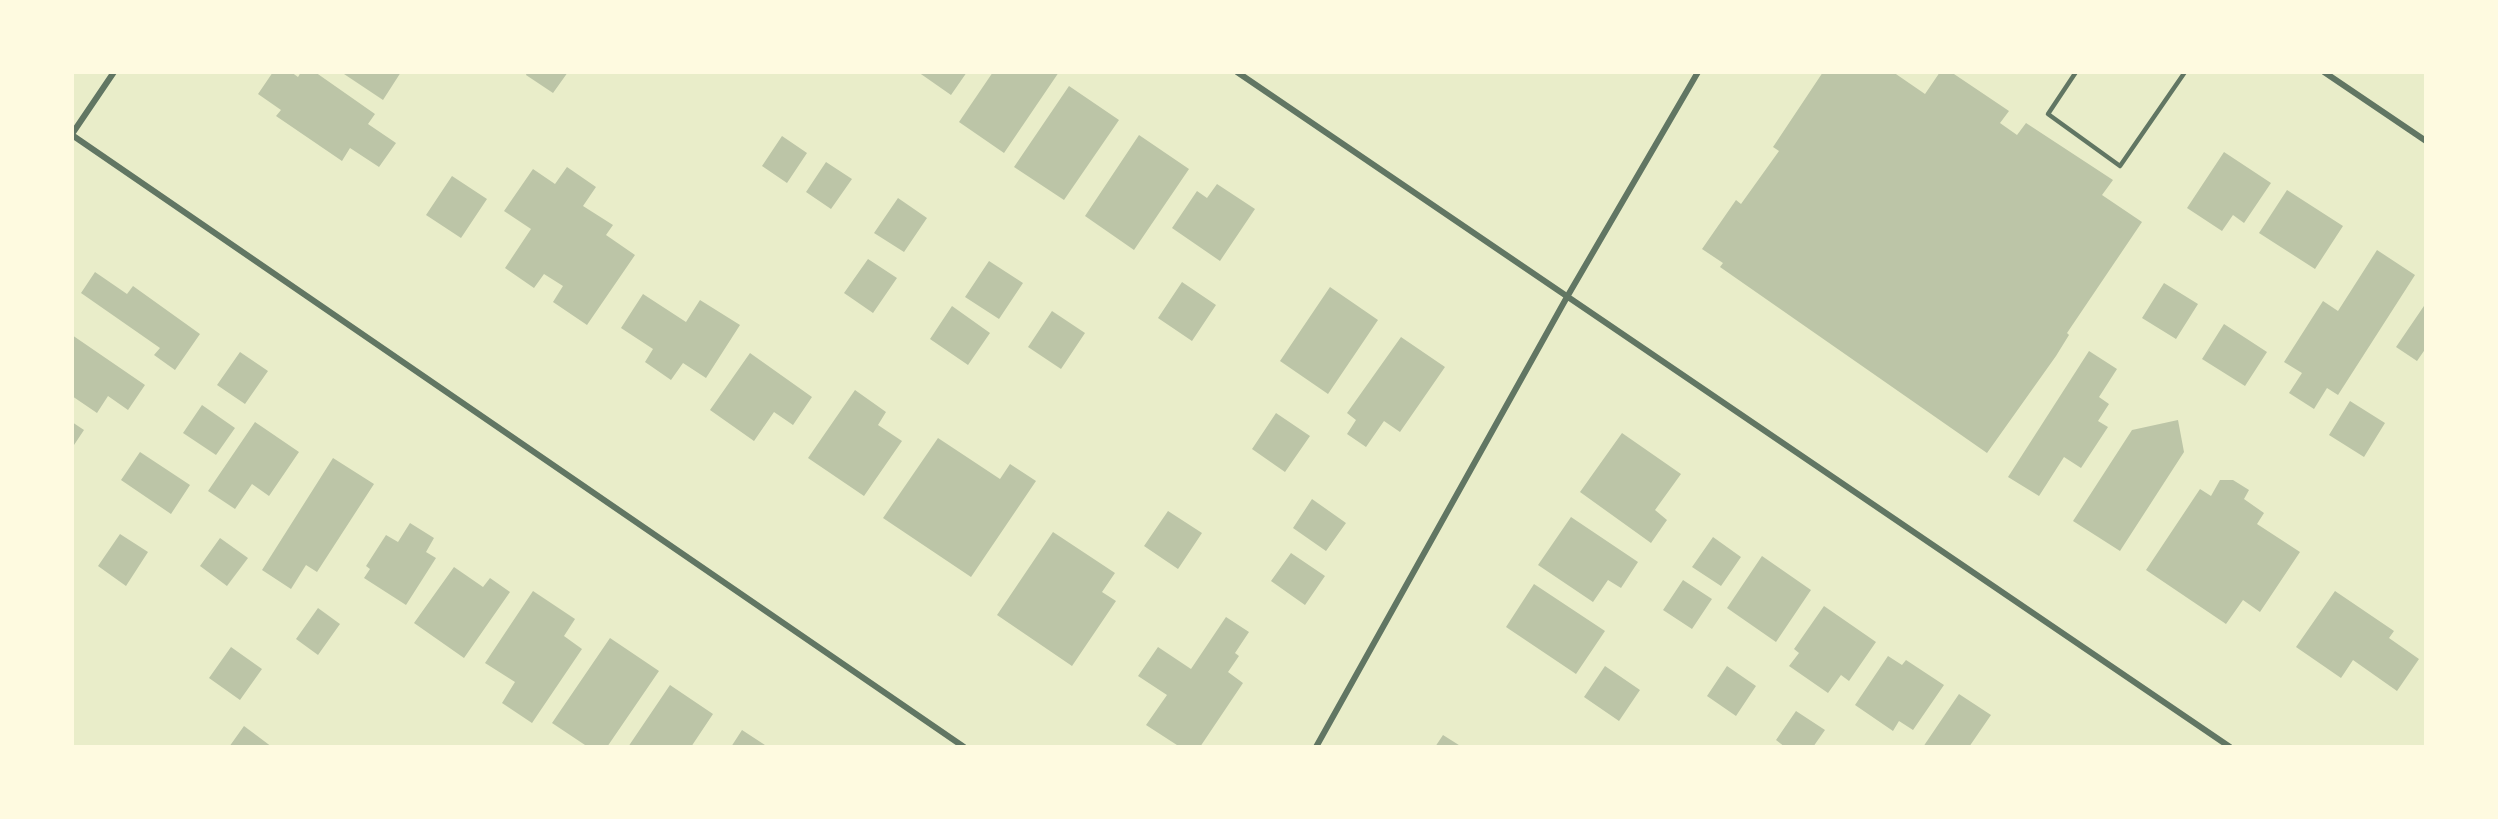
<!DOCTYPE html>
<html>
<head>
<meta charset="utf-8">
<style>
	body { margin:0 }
	#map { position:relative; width:2498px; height:819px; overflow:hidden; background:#e9edc9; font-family:Karla,sans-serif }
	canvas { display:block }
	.frame { position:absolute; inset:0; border:74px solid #fefae0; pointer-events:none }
</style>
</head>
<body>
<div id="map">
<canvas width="2498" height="819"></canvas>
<div class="frame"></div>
</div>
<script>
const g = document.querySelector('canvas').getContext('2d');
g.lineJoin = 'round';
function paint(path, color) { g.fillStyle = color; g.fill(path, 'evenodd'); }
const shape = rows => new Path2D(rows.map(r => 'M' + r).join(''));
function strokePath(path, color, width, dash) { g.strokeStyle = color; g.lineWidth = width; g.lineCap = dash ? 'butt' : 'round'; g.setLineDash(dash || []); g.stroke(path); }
paint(shape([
	[273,72,291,72,298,77,301,72,315,72,375,114,368,124,396,143,379,167,350,148,342,161,276,116,281,110,258,94],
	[341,72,401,72,383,100],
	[527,72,568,72,553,93,526,75],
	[918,72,967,72,951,95],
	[993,72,1059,72,1004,153,959,122],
	[1823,72,1893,72,1925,94,1940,72,1951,72,2009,111,2000,123,2017,135,2026,123,2113,180,2102,195,2142,222,2067,333,2069,335,2056,356,1987,453,1720,267,1723,263,1702,249,1736,200,1741,204,1779,151,1773,147],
	[1069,86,1119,120,1064,200,1014,167],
	[1139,135,1189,169,1134,250,1085,216],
	[782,136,807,153,787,183,762,166],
	[2224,152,2271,183,2244,223,2233,215,2222,231,2187,208],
	[826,162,852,179,831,209,806,192],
	[567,167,596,187,583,206,613,225,606,235,635,255,587,325,553,302,563,286,544,274,534,288,505,268,531,229,504,211,533,169,555,184],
	[452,176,487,199,461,238,426,215],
	[1217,184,1255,209,1220,261,1172,228,1197,191,1207,198],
	[2287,190,2343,226,2315,269,2259,233],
	[898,198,927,218,904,252,874,233],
	[2377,250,2415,275,2338,395,2327,388,2314,409,2289,393,2302,373,2284,362,2323,301,2338,311],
	[868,259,897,278,873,313,844,293],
	[989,261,1023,283,999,319,965,297],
	[95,272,127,294,133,286,200,334,175,370,154,355,160,348,81,293],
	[1182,282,1216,305,1192,341,1158,318],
	[2164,283,2198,304,2176,339,2142,318],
	[1330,287,1378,320,1328,394,1280,361],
	[643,294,686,322,700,300,740,325,706,378,683,363,671,380,645,362,653,349,621,328],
	[2426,303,2426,348,2417,361,2396,347],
	[952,306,990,333,968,365,930,339],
	[1052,311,1085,333,1061,369,1028,347],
	[2224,324,2267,352,2245,386,2202,359],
	[72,335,145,385,128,410,108,396,97,413,72,396],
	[1401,337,1445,367,1400,432,1384,421,1366,447,1347,434,1356,420,1347,413],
	[2089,351,2117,369,2099,397,2109,404,2098,421,2108,427,2081,468,2064,457,2039,496,2008,477],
	[240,352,268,371,245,404,217,385],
	[750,353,812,397,793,425,774,412,754,441,710,410],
	[855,390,886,412,878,425,902,441,864,496,808,458],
	[2350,401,2385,423,2364,457,2329,435],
	[202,405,235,428,216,455,183,433],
	[1276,413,1310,436,1285,472,1252,449],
	[2178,420,2184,452,2120,551,2073,521,2132,430],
	[72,422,84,430,72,448],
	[255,422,299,452,269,496,252,484,235,509,208,491],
	[1622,433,1681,474,1655,510,1667,520,1651,543,1580,492],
	[938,438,1000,479,1010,464,1036,481,971,577,883,518],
	[140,452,190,485,171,514,121,480],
	[333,458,374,484,317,572,306,565,291,589,262,570],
	[2220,480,2233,480,2249,490,2244,499,2264,513,2257,524,2300,552,2260,612,2243,600,2226,624,2146,570,2200,489,2211,496],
	[1312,499,1346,523,1326,551,1293,528],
	[1168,511,1202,533,1178,569,1144,546],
	[1571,517,1638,562,1621,588,1608,580,1593,602,1538,565],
	[410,523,434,538,426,552,436,558,406,605,364,578,370,569,366,566,386,535,398,542],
	[1053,532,1115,573,1102,592,1116,601,1072,666,997,615],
	[120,534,148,552,126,586,98,566],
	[1713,537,1741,557,1721,586,1692,567],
	[220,538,248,558,227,586,200,566],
	[1291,553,1325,576,1305,605,1271,581],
	[1762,556,1811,590,1776,642,1727,608],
	[454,567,483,587,490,578,510,592,464,658,414,623],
	[1683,580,1712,599,1692,629,1663,610],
	[1534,584,1605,631,1576,674,1506,627],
	[533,591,575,619,564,636,582,649,532,723,502,703,515,682,485,663],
	[2335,591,2394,631,2389,638,2419,659,2397,691,2353,660,2341,678,2296,647],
	[1824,606,1876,642,1849,681,1841,675,1828,693,1789,666,1799,653,1794,649],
	[318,608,340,624,318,655,296,639],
	[1226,617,1249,632,1235,653,1239,656,1228,672,1243,683,1200,747,1180,747,1146,725,1167,695,1138,676,1158,647,1191,669],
	[610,638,659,671,607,747,588,747,552,723],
	[231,647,262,669,240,700,209,678],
	[1888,656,1902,665,1906,660,1944,685,1913,730,1899,721,1893,731,1855,705],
	[1605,666,1640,690,1619,721,1584,697],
	[1727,666,1756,686,1736,716,1707,696],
	[670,685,713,714,691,747,628,747],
	[1959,694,1991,715,1969,747,1923,747],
	[1796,711,1825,730,1813,747,1785,747,1776,740],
	[244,726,272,747,229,747],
	[742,730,768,747,731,747],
	[1443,735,1462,747,1435,747]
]), '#bcc5a7');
strokePath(shape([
	[2076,72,2048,114,2120,166,2185,72]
]), '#617663', 4.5);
strokePath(shape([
	[1237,72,2230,747],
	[2324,72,2426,141],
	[72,134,114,72],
	[72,135,964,747],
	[1316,747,1567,297,1698,72]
]), '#617663', 6);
</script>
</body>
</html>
